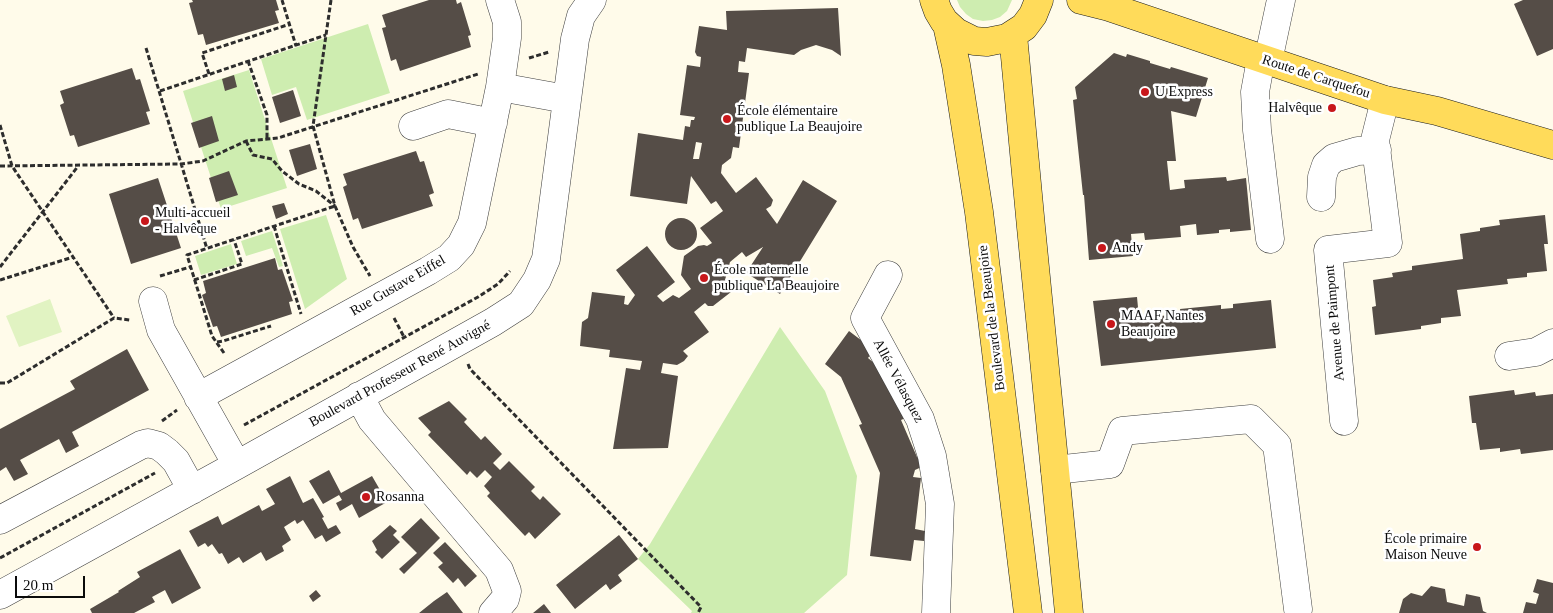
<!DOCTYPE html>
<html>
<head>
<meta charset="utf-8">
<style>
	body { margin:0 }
	#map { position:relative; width:1553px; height:613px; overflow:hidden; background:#fffbea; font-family:Georgia,serif }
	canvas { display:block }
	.scale { position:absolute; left:15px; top:576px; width:70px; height:22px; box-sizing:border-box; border:2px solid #0b0b0b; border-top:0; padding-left:6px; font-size:15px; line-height:18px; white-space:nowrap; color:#0b0b0b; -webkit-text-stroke:4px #fff; paint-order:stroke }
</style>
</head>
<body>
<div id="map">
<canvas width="1553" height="613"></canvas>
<div class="scale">20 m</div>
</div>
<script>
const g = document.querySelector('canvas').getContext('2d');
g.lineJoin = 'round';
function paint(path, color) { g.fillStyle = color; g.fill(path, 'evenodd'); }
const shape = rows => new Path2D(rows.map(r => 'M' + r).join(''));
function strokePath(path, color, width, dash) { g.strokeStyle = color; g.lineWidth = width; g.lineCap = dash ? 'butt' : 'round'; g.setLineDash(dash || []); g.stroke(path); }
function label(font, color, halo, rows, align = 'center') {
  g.font = font + ' Georgia,serif'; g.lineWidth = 5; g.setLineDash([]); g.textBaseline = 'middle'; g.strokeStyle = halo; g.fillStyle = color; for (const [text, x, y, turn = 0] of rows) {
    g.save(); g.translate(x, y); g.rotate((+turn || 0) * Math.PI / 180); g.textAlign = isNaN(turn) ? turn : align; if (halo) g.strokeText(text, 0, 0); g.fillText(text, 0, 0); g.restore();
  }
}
paint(shape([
	[957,0,1012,0,1007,11,1000,17,992,20,983,21,973,19,966,14,960,7],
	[368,24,390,93,307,120,296,87,272,95,261,59],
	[249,70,287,188,221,209,183,91],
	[326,215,347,279,305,309,280,229],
	[272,231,283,266,279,267,272,248,246,256,241,241],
	[231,244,237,264,201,275,195,256],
	[780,327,825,391,857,476,847,575,804,613,691,613,692,611,638,559,650,544]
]), '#ceedb0');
paint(shape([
	[50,299,62,332,19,347,6,316]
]), '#e1f3c2');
paint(shape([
	[192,0,276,0,279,10,275,11,279,23,206,45,203,34,198,35,189,3,193,2],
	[429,0,456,0,457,4,461,2,471,35,468,36,471,47,400,71,396,59,391,61,382,28,386,27,382,15],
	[1523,0,1553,0,1553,49,1537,56,1514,4],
	[838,8,841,56,832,50,816,45,801,50,794,55,747,48,745,62,739,61,738,72,749,73,739,148,733,147,731,158,722,165,721,173,736,193,756,177,773,200,771,206,766,209,777,224,803,180,837,201,780,294,746,273,763,247,746,257,742,252,730,262,725,280,730,286,731,292,713,306,708,306,705,303,694,312,709,332,683,351,688,356,684,361,677,365,663,363,661,373,678,376,668,448,613,449,626,368,640,370,642,361,609,357,610,350,580,346,582,322,588,318,592,292,625,296,624,304,628,305,635,295,616,270,647,246,675,282,657,296,663,302,673,295,679,298,691,289,681,275,684,256,698,246,704,245,707,246,712,243,700,228,723,211,716,201,711,204,691,176,687,204,630,196,638,133,683,140,685,126,690,127,691,120,694,120,695,117,680,115,687,65,700,67,701,57,697,56,695,52,699,26,727,30,726,11],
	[696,142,702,143,699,159,693,159],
	[1114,53,1126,57,1127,54,1150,61,1150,63,1170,69,1171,67,1208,78,1196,117,1171,111,1176,161,1167,161,1170,190,1185,188,1184,180,1226,177,1227,181,1246,178,1251,230,1230,232,1230,229,1219,230,1219,233,1197,235,1196,224,1180,226,1181,237,1145,240,1144,233,1131,234,1133,256,1089,260,1084,195,1083,195,1073,100,1077,99,1075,87],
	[132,68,136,80,140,79,150,111,146,112,150,124,78,147,74,135,70,136,60,105,64,103,60,91],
	[234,75,237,87,225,91,222,79],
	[293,90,301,116,280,123,272,97],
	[212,116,219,141,199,148,191,123],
	[310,144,317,169,297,176,289,150],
	[416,151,420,162,424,161,434,193,429,195,433,206,362,229,358,218,353,220,343,187,347,185,343,174],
	[229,171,238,195,216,202,209,178],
	[158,178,181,248,131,264,109,194],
	[284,203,288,214,276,219,272,206],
	[1545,215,1548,244,1544,244,1547,271,1527,273,1527,277,1507,279,1508,284,1457,290,1461,316,1441,318,1441,323,1421,326,1421,329,1375,335,1372,307,1376,306,1373,280,1393,277,1392,273,1412,270,1412,266,1463,259,1460,234,1480,231,1480,228,1500,225,1499,220],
	'665 234a16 16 0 1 1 32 0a16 16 0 1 1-32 0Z',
	[275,258,278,270,282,269,293,301,289,302,292,314,221,337,217,326,213,327,202,295,206,293,203,281],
	[1137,297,1139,318,1181,314,1180,309,1221,305,1221,309,1233,308,1233,304,1271,300,1276,348,1101,366,1093,301],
	[849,331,874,350,868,358,874,363,912,415,901,420,917,457,923,454,928,464,915,470,913,477,921,478,915,529,925,531,924,541,914,540,911,561,870,556,880,473,859,425,862,424,841,377,825,364],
	[127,349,149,390,72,432,79,446,66,453,59,439,20,460,28,474,14,481,6,467,0,471,0,429,75,389,70,381],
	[1514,390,1515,395,1535,392,1536,396,1553,394,1553,450,1521,454,1520,449,1500,452,1500,448,1480,450,1476,423,1472,423,1469,396],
	[449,401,467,419,464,422,481,440,485,436,502,454,493,463,500,470,509,461,535,487,531,491,540,500,543,496,561,514,535,539,529,532,525,536,487,496,490,493,484,486,492,477,485,470,477,478,470,471,467,475,428,435,431,432,418,418],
	[329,470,341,493,372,476,387,502,359,518,352,504,340,511,336,503,342,500,339,495,323,504,309,481],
	[290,476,303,503,313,498,324,517,322,518,328,529,336,525,341,533,326,542,322,535,315,539,303,520,297,524,295,520,284,527,291,540,282,546,284,551,266,561,261,552,243,563,239,557,228,564,222,553,219,554,212,544,208,547,205,543,198,547,189,531,218,516,222,525,259,505,262,511,275,504,266,489],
	[421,518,440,538,404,574,399,569,417,553,401,537],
	[390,525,397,531,393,535,400,542,382,559,375,552,377,550,372,541],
	[619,535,638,559,618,575,622,581,610,590,606,584,575,609,556,585],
	[445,542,477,576,465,587,458,578,453,583,438,567,443,563,433,553],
	[180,549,201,588,172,604,165,590,152,597,155,602,134,613,92,613,90,609,119,592,118,591,140,577,137,572],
	[1537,579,1553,583,1553,613,1523,613,1526,602,1536,604,1539,594,1533,592],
	[1431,586,1445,589,1447,602,1464,606,1466,594,1480,597,1483,611,1487,613,1399,613,1403,599,1411,593,1422,596],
	[316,590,321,596,313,602,309,596],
	[447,592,463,613,419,613,434,601],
	[544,604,551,613,533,613]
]), '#554d47');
const minor = shape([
	[1261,59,1255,92,1257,130,1270,239],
	[1268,61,1281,0],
	[500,87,566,99],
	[413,126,448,114,493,123],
	[1321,197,1322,177,1326,165,1334,158,1358,151,1377,150],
	[888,275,865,318,920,419,932,456,940,504,936,613],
	[153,301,161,330,237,465],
	[1509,356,1536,352,1553,343],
	[359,396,372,420,499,570,507,591,505,599,493,613],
	[198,397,428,271,449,258,461,245,472,223,500,87,507,38,507,22,500,0],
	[1344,421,1328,250,1388,243,1375,140,1385,100],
	[1055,470,1110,464,1122,431,1251,419,1277,445,1298,609],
	[0,520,141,445,148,443,159,446,167,452,176,461,192,490],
	[0,595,237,465,493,322,521,304,537,280,546,259,575,39,581,16,592,0]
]);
const major = shape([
	[934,0,938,11,944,21,956,32,974,41,987,42,1007,38,1024,27,1033,15,1039,0],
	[1081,0,1109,7,1385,100,1437,111,1553,145],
	[947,25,956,65,979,212,1028,613],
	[1013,35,1031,227,1069,613]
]);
strokePath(minor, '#3e3e3e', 29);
strokePath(major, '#1c1c1c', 29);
strokePath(shape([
	[282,0,296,46],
	[331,0,313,126,335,206,353,247,370,276],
	[146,48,207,249],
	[529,58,549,52],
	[248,61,267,115,267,138],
	[209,74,202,53,290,24],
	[160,91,326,35],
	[0,125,12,166,114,318],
	[246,141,253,155,272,159,282,171,299,184,316,191,335,206],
	[0,166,181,164,203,161,246,141,278,138,478,74],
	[274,226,301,314],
	[0,267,79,165],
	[160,276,190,267],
	[0,280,73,257],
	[194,280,242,264,234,240],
	[394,318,404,337],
	[217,342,223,341,271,326],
	[224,353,212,336,187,255,335,206],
	[468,364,470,369,701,607,698,613],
	[0,383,7,383,114,318,130,320],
	[162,421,177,410],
	[244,425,478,297,498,284,510,271],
	[0,558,155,473]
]), '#2d2d2d', 3, [5, 2.5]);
strokePath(minor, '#fff', 28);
strokePath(major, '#ffdb5a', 28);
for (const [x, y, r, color] of [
	[1145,92,5,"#c8171b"],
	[1332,108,5,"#c8171b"],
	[727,119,5,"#c8171b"],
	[145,221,5,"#c8171b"],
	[1102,248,5,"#c8171b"],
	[704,278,5,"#c8171b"],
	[1111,324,5,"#c8171b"],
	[366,497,5,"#c8171b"],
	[1477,547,5,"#c8171b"]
]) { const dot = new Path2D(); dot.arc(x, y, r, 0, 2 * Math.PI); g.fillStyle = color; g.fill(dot); strokePath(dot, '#fff', 2); }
label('14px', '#0b0b0b', '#fff', [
	["Route de Carquefou",1316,77,18],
	["Rue Gustave Eiffel",398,286,-30],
	["Boulevard de la Beaujoire",992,318,-97],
	["Avenue de Paimpont",1335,323,-95],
	["Boulevard Professeur René Auvigné",400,374,-29],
	["Allée Vélasquez",898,381,62]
]);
label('14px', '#0b0b0b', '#fff', [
	["U Express",1155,92],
	["Halvêque",1322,108,"right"],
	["École élémentaire",737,111],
	["publique La Beaujoire",737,127],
	["Multi-accueil",155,213],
	["- Halvêque",155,229],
	["Andy",1112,248],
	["École maternelle",714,270],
	["publique La Beaujoire",714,286],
	["MAAF Nantes",1121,316],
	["Beaujoire",1121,332],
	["Rosanna",376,497],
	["École primaire",1467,539,"right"],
	["Maison Neuve",1467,555,"right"]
], 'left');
</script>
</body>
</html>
